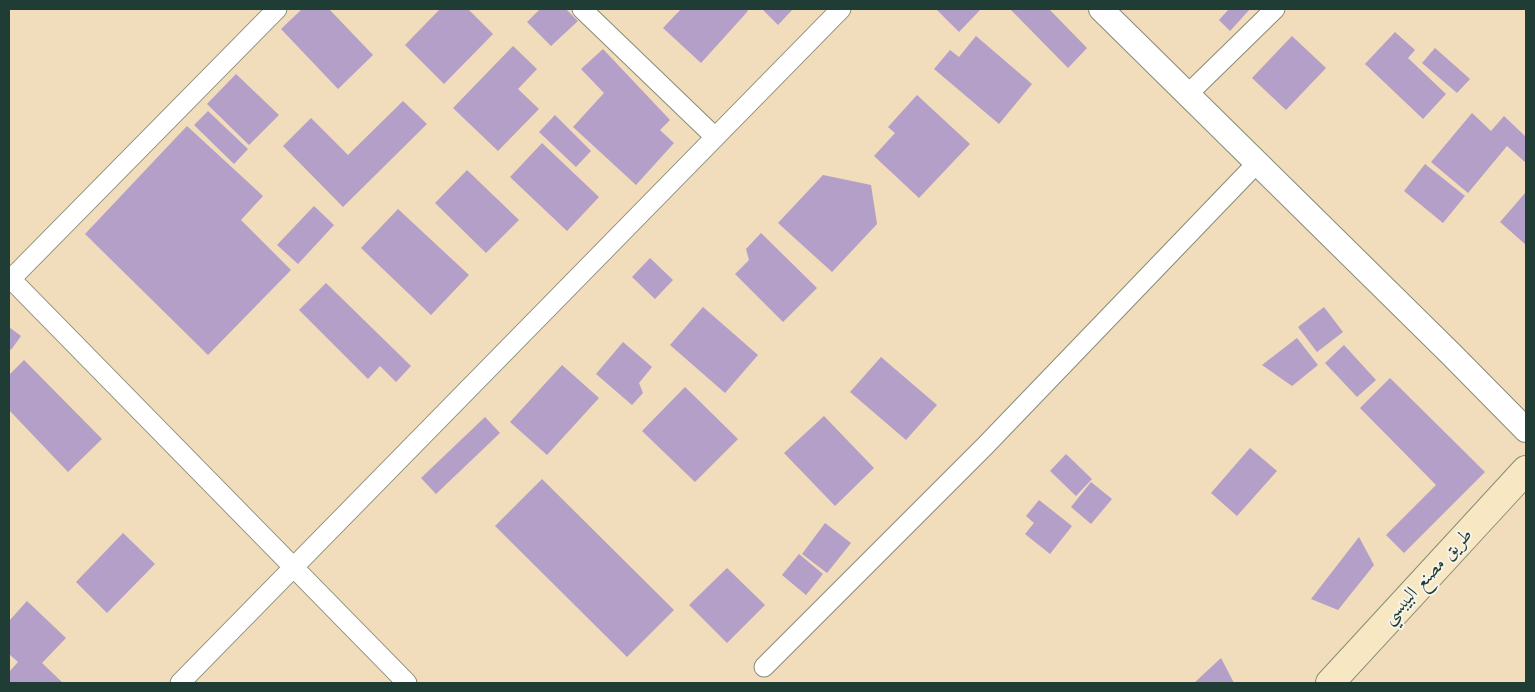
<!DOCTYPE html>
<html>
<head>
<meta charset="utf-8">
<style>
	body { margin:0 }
	#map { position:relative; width:1535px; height:692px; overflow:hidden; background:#f1dcbb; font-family:Cardo,serif }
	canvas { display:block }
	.frame { position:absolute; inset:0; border:10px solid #1f3d34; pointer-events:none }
</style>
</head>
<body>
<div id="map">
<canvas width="1535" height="692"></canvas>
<div class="frame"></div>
</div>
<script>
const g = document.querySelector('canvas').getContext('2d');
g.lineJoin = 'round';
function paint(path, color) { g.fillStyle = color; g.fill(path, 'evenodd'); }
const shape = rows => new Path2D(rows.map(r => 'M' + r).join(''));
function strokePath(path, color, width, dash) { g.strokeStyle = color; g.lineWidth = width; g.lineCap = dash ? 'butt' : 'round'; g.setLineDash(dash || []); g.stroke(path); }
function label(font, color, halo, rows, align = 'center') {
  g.font = font + ' Cardo,Amiri,serif'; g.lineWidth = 4; g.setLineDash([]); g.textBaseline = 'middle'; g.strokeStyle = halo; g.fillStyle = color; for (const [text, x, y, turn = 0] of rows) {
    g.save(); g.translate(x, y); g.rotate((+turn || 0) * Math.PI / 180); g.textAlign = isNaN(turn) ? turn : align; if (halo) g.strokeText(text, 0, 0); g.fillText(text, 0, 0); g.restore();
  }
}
paint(shape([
	[302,9,329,9,373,55,338,89,281,29],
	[440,9,468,9,493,34,444,84,405,45],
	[540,9,566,9,578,21,551,46,527,22],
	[681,9,746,9,748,11,701,63,663,28],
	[762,9,793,9,778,25],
	[936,9,981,9,959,32],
	[1010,9,1049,9,1087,48,1068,68],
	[1229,9,1250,9,1230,31,1219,20],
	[1395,32,1415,50,1408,58,1446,94,1423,119,1365,64],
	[976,36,1032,84,999,124,934,69,950,50,959,57],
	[1292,36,1326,68,1286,110,1252,78],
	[513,46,537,69,518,89,539,109,498,151,453,108],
	[1435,48,1470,79,1457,93,1422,63],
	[603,49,670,120,660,130,674,143,636,185,573,127,604,93,581,69],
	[236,74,279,115,249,145,207,104],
	[917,95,970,144,919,198,874,156,895,133,888,127],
	[403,101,427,124,343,207,283,146,311,118,348,155],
	[208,111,248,149,234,164,194,125],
	[1472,113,1491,131,1504,116,1526,137,1526,163,1507,146,1468,193,1431,162],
	[555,115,591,151,576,167,539,132],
	[187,126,263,196,241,220,291,270,208,355,85,234],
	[542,143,599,197,567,231,510,177],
	[1425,164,1465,196,1443,223,1404,191],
	[467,170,519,220,486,253,435,203],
	[823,175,871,185,877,224,832,272,778,223],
	[1526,192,1526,245,1500,222],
	[314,206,334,225,298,264,277,245],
	[398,209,469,275,431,315,361,248],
	[761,233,817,288,783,322,735,274,749,260,746,249],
	[650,258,673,280,655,299,632,277],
	[326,283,411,366,396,382,380,366,368,379,299,310],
	[703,307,758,355,725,393,670,345],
	[1324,307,1343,332,1317,352,1298,327],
	[9,327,21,336,11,350,9,348],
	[1297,338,1318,365,1292,386,1262,365],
	[623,342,652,367,639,383,643,393,632,405,596,374],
	[1344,345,1376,380,1357,397,1325,363],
	[881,357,937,405,906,440,850,392],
	[24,360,102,439,68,472,9,410,9,375],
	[562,365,599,398,547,455,510,422],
	[1390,378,1485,472,1404,553,1386,535,1436,485,1360,408],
	[685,387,738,439,695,482,642,431],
	[824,416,874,468,835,506,784,453],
	[485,417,500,433,436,494,421,478],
	[1250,448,1277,471,1237,516,1211,493],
	[1066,454,1092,479,1076,496,1050,471],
	[542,479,674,610,627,657,495,526],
	[1091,482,1112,499,1091,524,1071,507],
	[1039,500,1072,526,1050,554,1025,534,1034,523,1026,516],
	[825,523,851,543,827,573,802,554],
	[123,533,155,564,107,613,76,582],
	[1359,537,1374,565,1338,610,1311,599],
	[799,554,823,574,806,595,782,575],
	[727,568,765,605,727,643,689,605],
	[27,601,66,638,42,663,63,683,9,683,9,672,18,662,9,654,9,621],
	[1221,658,1234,683,1194,683]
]), '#b39fc7');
const minor = shape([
	[582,9,715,137],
	[1188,94,1275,9],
	[9,277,407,683],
	[9,281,277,9],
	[764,667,985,446,1257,163],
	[180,683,841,9]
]);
const tertiary = shape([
	[1101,9,1451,354,1526,430]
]);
const secondary = shape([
	[1330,683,1526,470]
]);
strokePath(minor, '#888c78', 21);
strokePath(tertiary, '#888c78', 26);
strokePath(secondary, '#888c78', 30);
strokePath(minor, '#fff', 19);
strokePath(tertiary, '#fff', 24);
strokePath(secondary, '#f8e7c3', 28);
label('19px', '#1f3d34', '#f7f3e8', [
	["طريق مصنع البيبسي",1428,577,-47]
]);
</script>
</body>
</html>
